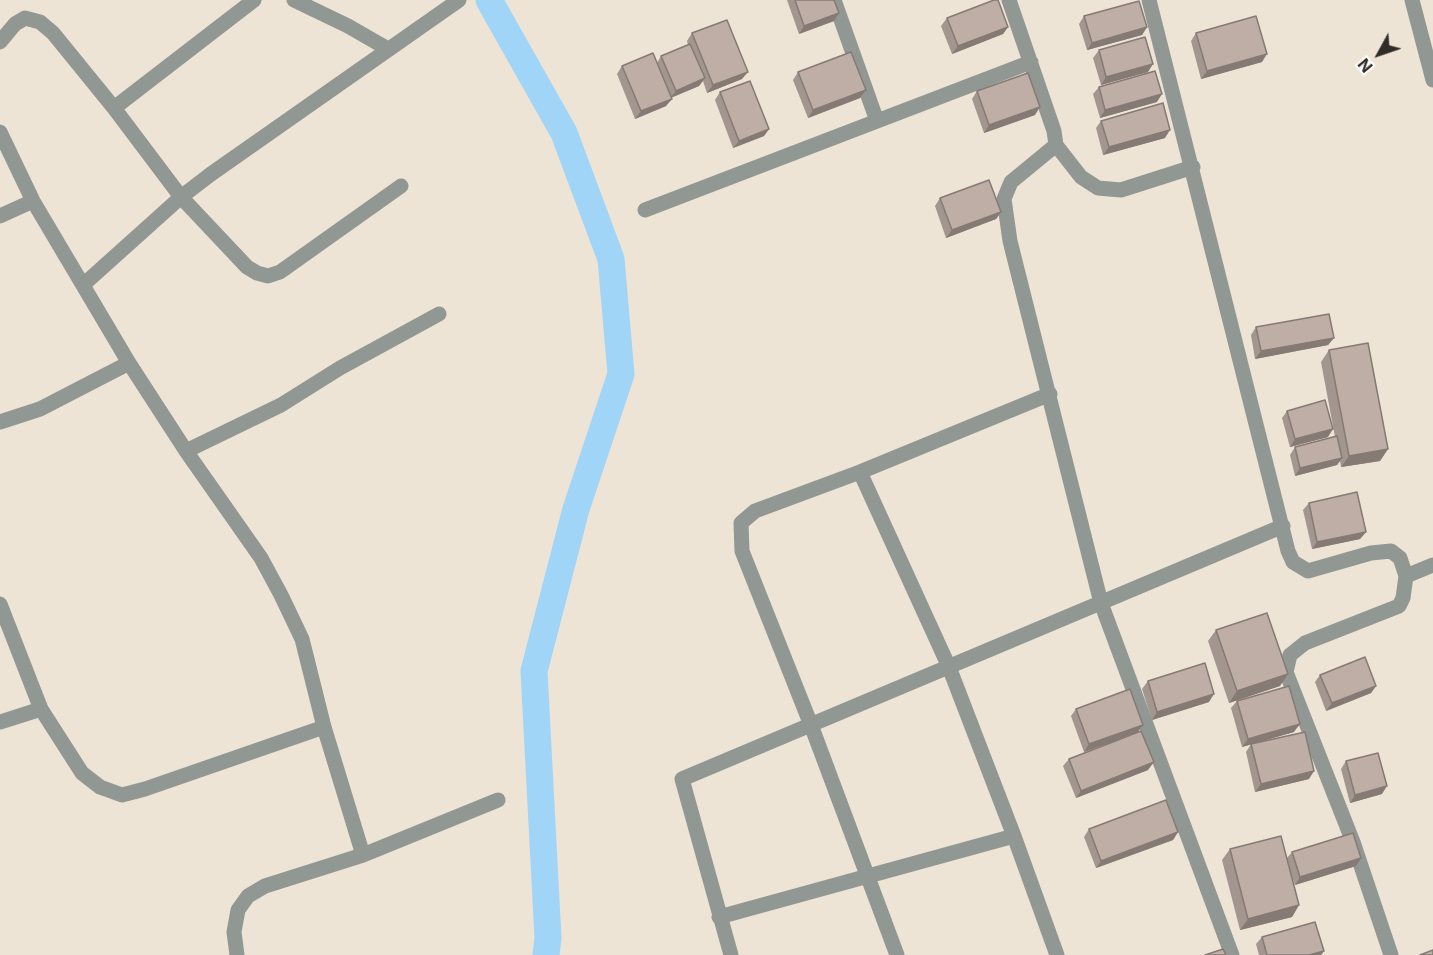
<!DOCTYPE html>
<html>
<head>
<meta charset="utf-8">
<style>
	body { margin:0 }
	#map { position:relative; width:1433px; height:955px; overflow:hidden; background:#eee4d6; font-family:Inter,sans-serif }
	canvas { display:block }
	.north { position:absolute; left:1349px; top:24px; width:60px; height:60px; -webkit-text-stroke:4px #fff; paint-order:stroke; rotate:230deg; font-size:16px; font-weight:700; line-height:24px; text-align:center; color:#302c27 }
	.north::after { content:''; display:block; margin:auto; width:21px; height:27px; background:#302c27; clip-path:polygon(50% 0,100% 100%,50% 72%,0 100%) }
</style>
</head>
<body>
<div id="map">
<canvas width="1433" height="955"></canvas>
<div class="north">N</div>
</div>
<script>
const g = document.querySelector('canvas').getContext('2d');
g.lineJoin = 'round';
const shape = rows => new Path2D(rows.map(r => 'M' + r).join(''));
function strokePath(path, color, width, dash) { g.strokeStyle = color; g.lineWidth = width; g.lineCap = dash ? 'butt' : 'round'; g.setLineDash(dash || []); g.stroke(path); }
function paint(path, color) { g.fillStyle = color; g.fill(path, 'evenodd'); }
strokePath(shape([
	[489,0,564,133,611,259,621,374,576,509,534,671,548,938,546,955]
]), '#a1d5f7', 27);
strokePath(shape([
	[294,0,348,26,388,49],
	[834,0,877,121],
	[1009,0,1054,131,1056,145,1011,182,1004,199,1010,241,1101,603,1232,955],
	[1149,0,1288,551,1293,562,1308,571,1371,553,1391,551,1400,558,1406,576,1403,598,1399,606,1305,643,1290,655,1286,672,1353,842,1391,955],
	[1412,0,1433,80],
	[0,42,15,24,25,18,40,22,53,33,114,108,181,197,247,267,257,273,268,276,280,272,401,186],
	[114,108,254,0],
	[0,132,33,201,129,363,186,451,261,558,281,595,302,639,324,727,363,855],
	[1056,145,1081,177,1098,188,1121,190,1193,167],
	[645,210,1031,62],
	[0,216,33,201],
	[83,285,181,197,211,174,459,0],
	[0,422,40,409,129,363],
	[186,451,281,405,340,368,439,314],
	[860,472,949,667,1014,836,1057,955],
	[1406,576,1433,565],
	[0,604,41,709,82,773,100,787,122,795,145,789,324,727],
	[0,722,41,709],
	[719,917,1014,836],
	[237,955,234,932,238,910,248,896,265,886,363,855,498,800],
	[731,955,682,779,1283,526],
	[897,955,811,725,742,551,741,523,755,511,860,472,1050,394]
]), '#919894', 15);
paint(shape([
	[787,0,834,0,839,13,834,21,799,34],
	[1084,16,1147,27,1142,35,1087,50,1079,24],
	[947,18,1008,27,1003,34,952,54,941,26],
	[692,33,742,79,707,93,703,81,699,86,671,98,666,106,635,119,617,74,622,66,657,63,661,56,688,45,687,41],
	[1196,33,1262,62,1201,79,1191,41],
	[1099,50,1148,72,1101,85,1093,58],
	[798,72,866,90,860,98,808,118,793,80],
	[1099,87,1157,102,1100,118,1093,94],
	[977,91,1035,115,984,133,972,99],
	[720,92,769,129,764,136,733,148,715,100],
	[1101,121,1165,138,1103,155,1096,128],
	[940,198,1001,212,996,219,946,238,935,206],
	[1256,327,1334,338,1328,345,1255,359,1251,335],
	[1329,350,1388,449,1380,461,1341,467,1340,461,1337,465,1295,476,1290,455,1295,447,1335,437,1321,362],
	[1287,411,1328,437,1290,447,1282,418],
	[1309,503,1366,532,1360,539,1312,549,1303,510],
	[1216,630,1280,686,1229,703,1208,641],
	[1320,675,1376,686,1371,693,1326,711,1315,682],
	[1148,681,1209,702,1152,720,1142,689],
	[1237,701,1294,732,1242,747,1231,708],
	[1076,709,1143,725,1137,733,1084,752,1071,716],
	[1251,744,1309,779,1255,792,1246,752],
	[1069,759,1148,770,1076,798,1063,766],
	[1346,761,1382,794,1350,803,1341,769],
	[1089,829,1178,832,1173,840,1096,868,1084,837],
	[1230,849,1287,858,1292,852,1356,866,1295,885,1292,877,1299,905,1292,917,1240,930,1222,860],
	[1262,937,1324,951,1321,955,1259,955,1256,944]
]), '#a3968f');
paint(shape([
	[839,13,834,21,799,34,804,26],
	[1008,27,1003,34,952,54,958,46],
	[1147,27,1142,35,1087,50,1092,43],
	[1267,54,1262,62,1201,79,1207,71],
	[1153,64,1148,72,1101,85,1106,77],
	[748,72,742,79,707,93,713,85],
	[705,78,699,86,670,98,676,91],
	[866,90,860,98,808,118,813,110],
	[1162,94,1157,102,1100,118,1105,110],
	[672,99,666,106,635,119,641,111],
	[1040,107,1035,115,984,133,989,125],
	[769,129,764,136,733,148,739,141],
	[1170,130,1165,138,1103,155,1109,147],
	[1001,212,996,219,946,238,952,230],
	[1334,338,1328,345,1255,359,1261,351],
	[1333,429,1328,437,1290,447,1295,439],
	[1388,449,1380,461,1341,467,1349,456],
	[1342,458,1337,465,1295,476,1300,468],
	[1366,532,1360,539,1312,549,1317,542],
	[1288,674,1280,686,1229,703,1237,691],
	[1376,686,1371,693,1326,711,1332,703],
	[1214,694,1209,702,1152,720,1157,712],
	[1300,724,1294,732,1242,747,1248,739],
	[1143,725,1137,733,1084,752,1089,744],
	[1154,762,1148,770,1076,798,1081,791],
	[1314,771,1309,779,1255,792,1261,784],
	[1387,786,1382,794,1350,803,1355,795],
	[1178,832,1173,840,1096,868,1101,861],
	[1361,858,1356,866,1295,885,1300,877],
	[1299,905,1292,917,1240,930,1248,919],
	[1324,951,1321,955,1309,955]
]), '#857a74');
const building = shape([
	[795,0,834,0,839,13,804,26,795,0],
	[994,0,998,0,1008,27,958,46,947,18,994,0],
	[1139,1,1147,27,1092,43,1084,16,1139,1],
	[1256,16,1267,54,1207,71,1196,33,1256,16],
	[727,20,748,72,713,85,692,33,727,20],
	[1145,37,1153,64,1106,77,1099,50,1145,37],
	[690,44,705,78,676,91,661,56,690,44],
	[851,52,866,90,813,110,798,72,851,52],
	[653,53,672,99,641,111,622,66,653,53],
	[1155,71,1162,94,1105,110,1099,87,1155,71],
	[1028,73,1040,107,989,125,977,91,1028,73],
	[750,81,769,129,739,141,720,92,750,81],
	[1163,103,1170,130,1109,147,1101,121,1163,103],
	[989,180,1001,212,952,230,940,198,989,180],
	[1329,314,1334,338,1261,351,1256,327,1329,314],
	[1368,343,1388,449,1349,456,1329,350,1368,343],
	[1325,400,1333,429,1295,439,1287,411,1325,400],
	[1337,436,1342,458,1300,468,1295,447,1337,436],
	[1357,492,1366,532,1317,542,1309,503,1357,492],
	[1267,613,1288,674,1237,691,1216,630,1267,613],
	[1365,657,1376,686,1332,703,1320,675,1365,657],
	[1205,663,1214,694,1157,712,1148,681,1205,663],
	[1289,686,1300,724,1248,739,1237,701,1289,686],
	[1130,689,1143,725,1089,744,1076,709,1130,689],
	[1141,731,1154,762,1081,791,1069,759,1141,731],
	[1305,732,1314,771,1261,784,1251,744,1305,732],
	[1378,753,1387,786,1355,795,1346,761,1378,753],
	[1166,800,1178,832,1101,861,1089,829,1166,800],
	[1353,833,1361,858,1300,877,1292,852,1353,833],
	[1281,836,1299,905,1248,919,1230,849,1281,836],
	[1315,922,1324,951,1309,955,1267,955,1262,937,1315,922],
	[1223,949,1226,955,1205,955,1223,949],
	[1433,950,1433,955,1420,955,1433,950]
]);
paint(building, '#beaea6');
strokePath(building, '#857a74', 1.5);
</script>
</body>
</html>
